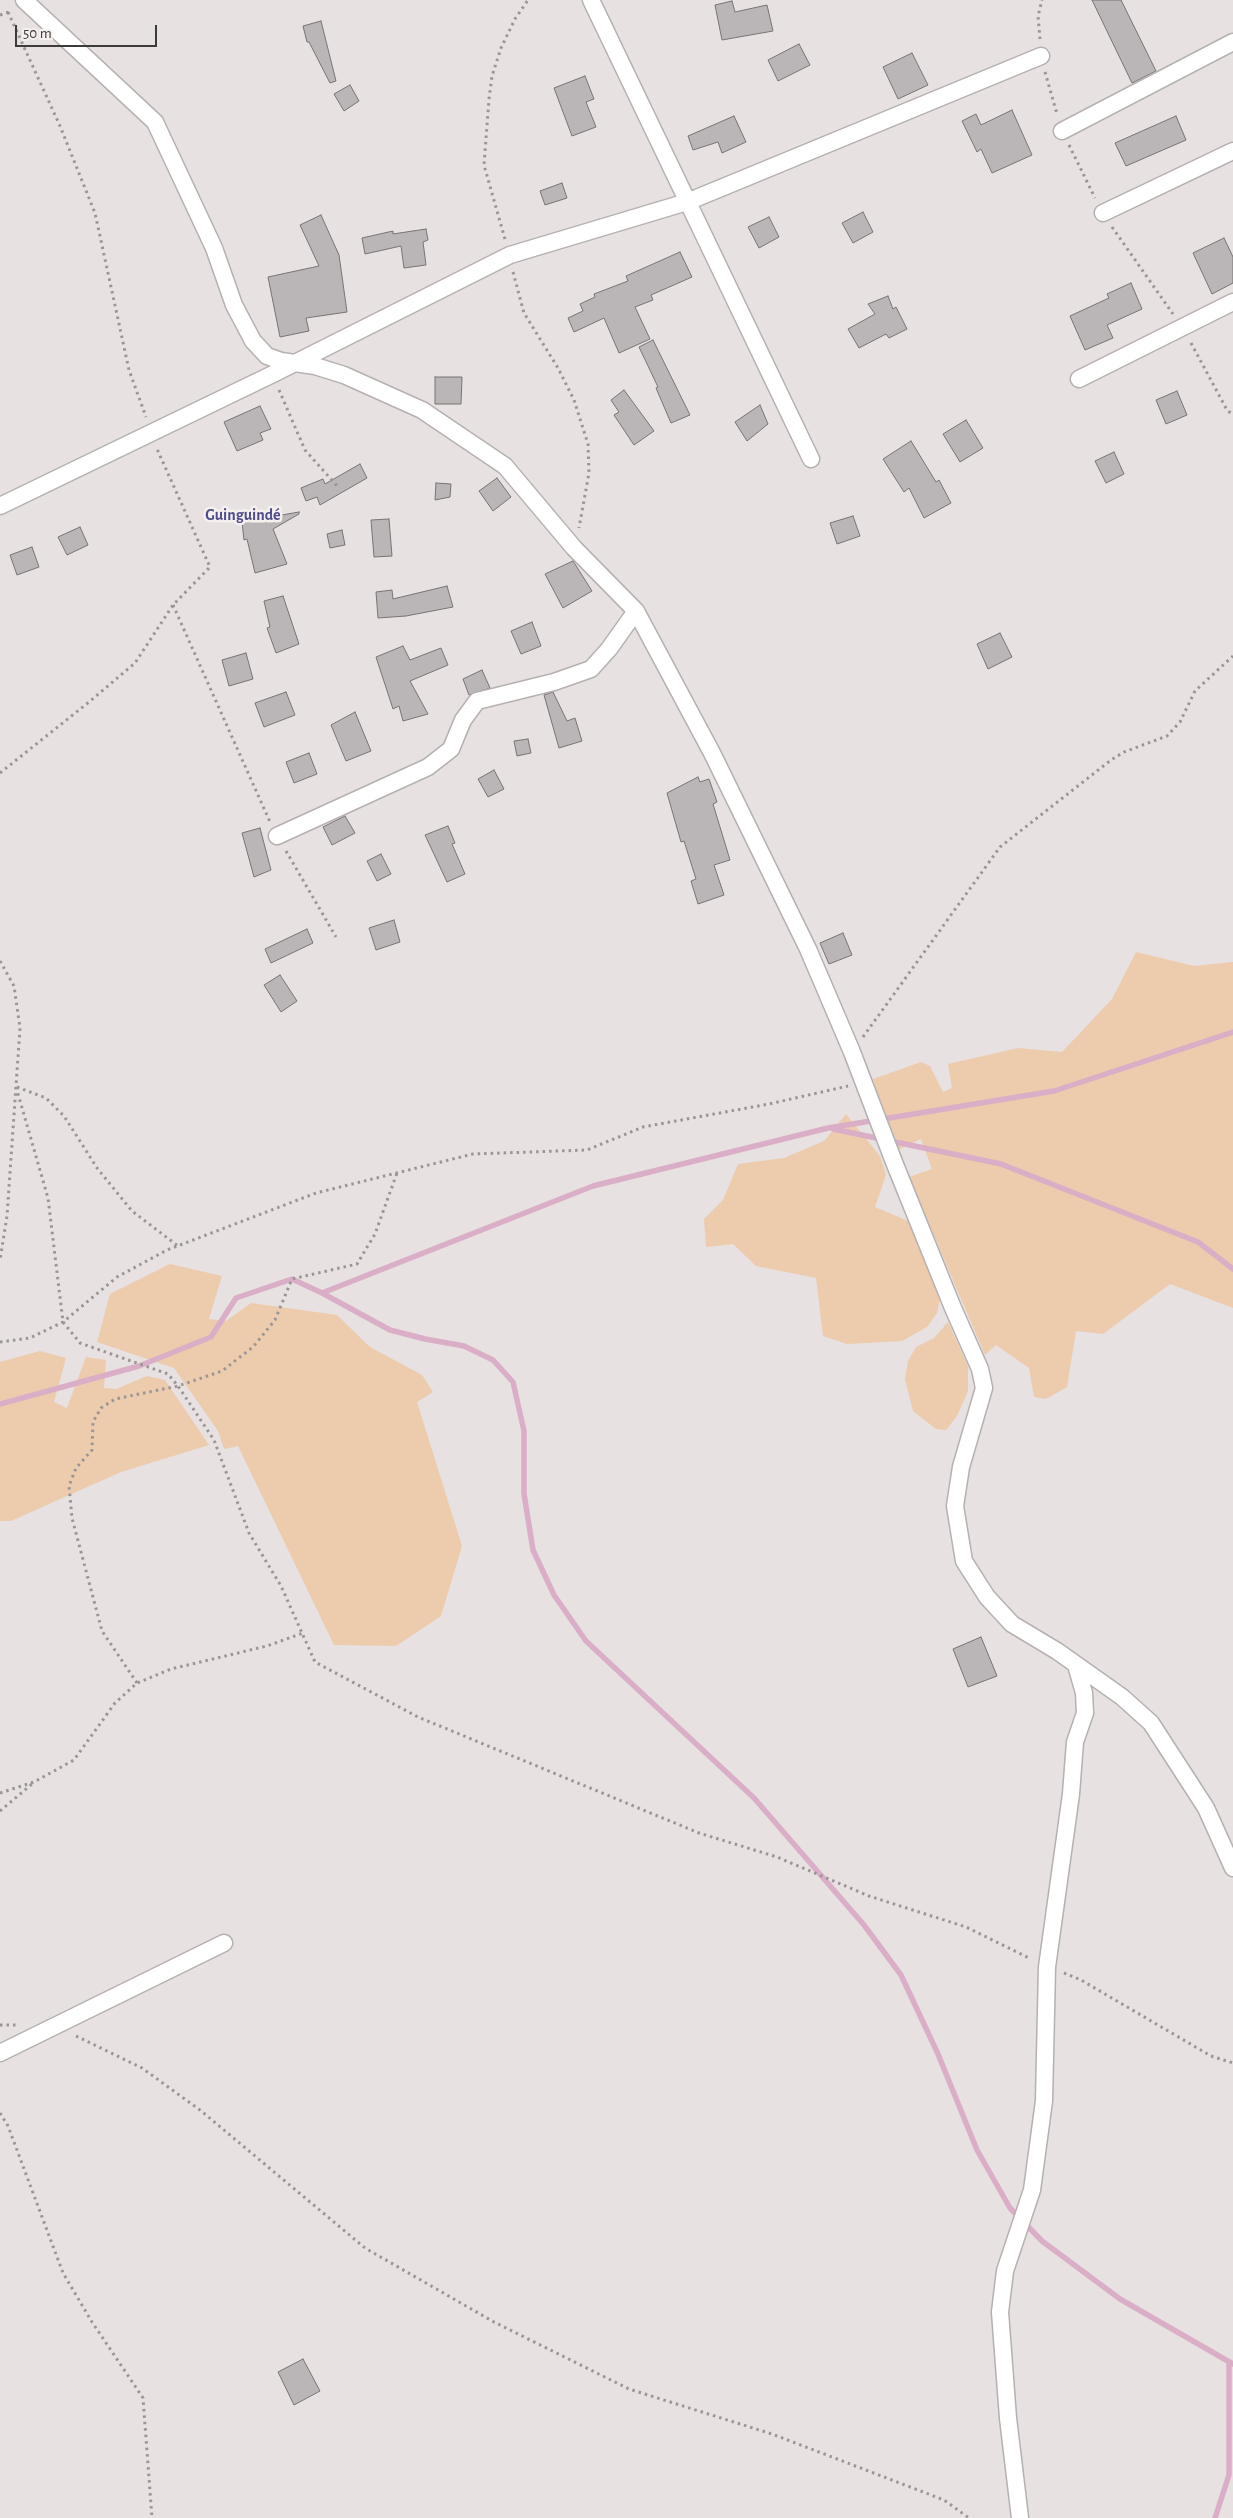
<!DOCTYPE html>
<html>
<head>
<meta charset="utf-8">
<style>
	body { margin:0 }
	#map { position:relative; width:1233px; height:2518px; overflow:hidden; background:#e7e1e1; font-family:"Alegreya Sans",sans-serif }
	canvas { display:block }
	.scale { position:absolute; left:15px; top:25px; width:142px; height:22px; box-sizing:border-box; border:2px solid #3d3a3a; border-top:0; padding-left:6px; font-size:15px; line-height:18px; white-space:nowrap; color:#3d3a3a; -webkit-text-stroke:4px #f5efee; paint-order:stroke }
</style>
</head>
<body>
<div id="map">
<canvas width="1233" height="2518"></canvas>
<div class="scale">50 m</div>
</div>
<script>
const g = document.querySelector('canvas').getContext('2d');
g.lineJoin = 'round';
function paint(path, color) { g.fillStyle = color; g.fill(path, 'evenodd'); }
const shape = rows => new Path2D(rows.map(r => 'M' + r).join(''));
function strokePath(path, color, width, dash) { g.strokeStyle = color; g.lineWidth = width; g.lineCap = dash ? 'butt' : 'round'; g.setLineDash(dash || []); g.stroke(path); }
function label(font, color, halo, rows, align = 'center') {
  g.font = font + ' "Alegreya Sans",sans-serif'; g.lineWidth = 5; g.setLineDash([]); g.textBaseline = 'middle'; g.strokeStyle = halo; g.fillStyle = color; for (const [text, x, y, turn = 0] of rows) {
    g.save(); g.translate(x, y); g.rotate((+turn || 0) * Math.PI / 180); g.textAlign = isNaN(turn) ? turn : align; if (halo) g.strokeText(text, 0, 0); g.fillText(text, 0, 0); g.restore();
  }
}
paint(shape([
	[1136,952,1194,966,1233,962,1233,1308,1170,1284,1103,1334,1076,1331,1067,1387,1046,1399,1034,1397,1029,1368,996,1345,985,1355,909,1177,932,1169,921,1139,898,1150,873,1079,921,1062,930,1066,943,1092,952,1088,948,1064,1018,1048,1062,1052,1112,999],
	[846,1114,880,1156,886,1175,875,1207,908,1221,940,1298,937,1313,927,1327,902,1341,847,1344,823,1336,816,1278,756,1266,733,1244,706,1247,704,1219,723,1200,738,1164,784,1158,824,1141],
	[170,1264,222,1276,209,1319,226,1321,251,1303,337,1315,370,1347,422,1375,433,1392,417,1402,462,1546,441,1616,396,1646,334,1645,238,1446,224,1449,218,1431,174,1368,97,1342,110,1294],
	[948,1322,968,1366,968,1391,957,1416,946,1430,936,1429,913,1411,905,1379,908,1361,916,1347,934,1338],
	[40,1351,66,1358,54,1402,67,1408,86,1357,106,1360,104,1388,116,1389,147,1376,165,1380,209,1445,121,1472,11,1521,0,1521,0,1362]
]), '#edcbad');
strokePath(shape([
	[833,1129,1001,1164,1198,1242,1233,1269],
	[322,1293,390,1330,425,1339,464,1346,493,1360,513,1382,524,1431,524,1494,533,1550,554,1595,586,1641,754,1798,864,1925,901,1975,938,2054,977,2150,1010,2208,1042,2241,1120,2299,1233,2364],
	[0,1404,139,1366,211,1337,236,1298,292,1279,322,1293,593,1186,828,1128,1054,1091,1233,1032],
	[1215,2518,1229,2475,1229,2362]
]), '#dbaec8', 5.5);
const building = shape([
	[1092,0,1121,0,1156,71,1132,83,1092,0],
	[732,1,735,12,767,5,773,31,722,40,715,5,732,1],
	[321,21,336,81,330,83,309,42,307,42,303,26,321,21],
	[799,44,810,65,778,81,768,60,799,44],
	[912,53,928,85,898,99,883,67,912,53],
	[585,76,594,99,586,102,596,127,572,136,554,88,585,76],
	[350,85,359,101,344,111,334,94,350,85],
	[1012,110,1032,155,992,173,981,149,977,152,962,121,976,114,981,125,1012,110],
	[734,116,746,142,722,153,718,142,693,150,688,136,734,116],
	[1176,116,1186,140,1126,166,1115,143,1176,116],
	[562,183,567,198,545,205,540,191,562,183],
	[863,212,873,232,853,243,842,223,863,212],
	[321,215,339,255,347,312,306,318,309,331,280,337,268,277,319,266,300,225,321,215],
	[769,217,779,237,759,248,748,227,769,217],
	[426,229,428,240,423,242,426,265,404,268,401,246,365,254,362,238,393,231,393,234,426,229],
	[1224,238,1233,257,1233,283,1212,294,1193,253,1224,238],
	[680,252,692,277,651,295,653,300,635,307,650,339,619,353,604,318,574,332,568,318,583,311,580,304,595,297,594,294,628,281,626,276,680,252],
	[1131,283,1142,309,1107,325,1113,338,1085,350,1070,316,1109,298,1107,294,1131,283],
	[888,296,893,309,896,307,907,329,889,338,886,334,859,348,848,329,875,314,868,304,888,296],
	[653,340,690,415,671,423,656,388,658,387,639,347,653,340],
	[435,377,462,377,461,404,435,404,435,377],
	[624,390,654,431,634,445,614,415,619,412,611,400,624,390],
	[1177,391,1187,415,1166,424,1156,400,1177,391],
	[760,405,768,424,747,441,735,422,760,405],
	[260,406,271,429,260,433,263,440,237,451,224,422,260,406],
	[966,420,983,448,960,462,943,434,966,420],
	[911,441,936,482,939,480,951,503,924,518,909,488,904,492,883,459,911,441],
	[1114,452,1124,474,1106,483,1095,461,1114,452],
	[360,464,367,478,320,505,317,497,306,501,301,488,323,479,325,484,360,464],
	[497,478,511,497,493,511,479,491,497,478],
	[436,483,451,484,450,497,435,500,436,483],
	[299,512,299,514,273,529,287,564,255,573,247,539,244,540,242,522,299,512],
	[853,516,860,536,837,544,830,523,853,516],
	[389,519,392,556,374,557,371,520,389,519],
	[80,527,88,545,67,555,58,537,80,527],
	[342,530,345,545,330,548,327,534,342,530],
	[32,547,39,567,17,575,10,555,32,547],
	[573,561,592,591,563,608,545,574,573,561],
	[447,586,453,607,406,616,378,618,376,592,392,590,393,599,447,586],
	[283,596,299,644,276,653,267,628,270,627,264,601,283,596],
	[532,622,541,646,521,654,511,631,532,622],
	[1000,633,1012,657,988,669,977,644,1000,633],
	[403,646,410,660,441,648,448,665,410,681,428,714,403,721,399,706,393,709,376,657,403,646],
	[246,653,253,679,229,686,222,660,246,653],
	[482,670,490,688,469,695,463,679,482,670],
	[286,692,295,715,264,727,255,703,286,692],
	[553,692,567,721,575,718,582,741,559,748,544,695,553,692],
	[355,712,371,751,346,761,331,725,355,712],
	[528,739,531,753,517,756,514,741,528,739],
	[309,753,317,774,294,783,286,762,309,753],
	[494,770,504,789,488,797,478,779,494,770],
	[698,777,700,782,709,779,717,802,713,804,730,860,714,865,724,895,698,904,691,881,696,879,684,841,681,842,667,793,698,777],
	[345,816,355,833,332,845,323,827,345,816],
	[448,826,455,843,452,844,465,874,447,882,425,835,448,826],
	[260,828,271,870,254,877,242,833,260,828],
	[381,854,391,874,377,881,367,861,381,854],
	[394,920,400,942,376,950,369,928,394,920],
	[307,929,313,943,271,963,265,949,307,929],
	[843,933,852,955,829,964,820,943,843,933],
	[280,975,297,1001,281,1012,264,985,280,975],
	[981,1637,997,1676,968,1687,953,1649,981,1637],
	[303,2359,320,2391,294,2405,278,2372,303,2359]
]);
paint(building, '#bab5b6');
strokePath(building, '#787374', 1);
const street = shape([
	[24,0,155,122,214,248,234,305,253,341,267,356,281,361,315,366,344,375,422,410,505,466,574,548,636,611,712,753,808,949,852,1052,894,1162,953,1308,980,1369,984,1388,961,1467,955,1506,964,1561,987,1597,1012,1624,1057,1651,1122,1697,1151,1723,1206,1808,1233,1868],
	[591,0,811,459],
	[1062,131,1233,42],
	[1103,213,1233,151],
	[1079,379,1233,302],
	[0,506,273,374,510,255,687,202,1041,56],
	[277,836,428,767,451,749,463,720,477,701,554,682,591,669,609,649,636,611],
	[0,2053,224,1943],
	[1020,2518,1008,2418,1000,2312,1005,2271,1032,2190,1044,2101,1047,1967,1071,1794,1075,1742,1085,1713,1084,1693,1076,1665]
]);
strokePath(street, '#b6b1b0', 19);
strokePath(shape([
	[8,12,60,126,95,213,129,370,146,417],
	[0,15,9,12],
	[1040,39,1038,16,1042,0],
	[1045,72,1057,114],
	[1069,145,1095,198],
	[1112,227,1173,314],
	[505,239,484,165,489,99,492,76,501,48,515,19,528,0],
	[513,272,524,313,558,368,574,400,588,444,589,473,579,528],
	[1191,343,1227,410,1233,415],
	[279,390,305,450,338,487],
	[173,605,270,822],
	[0,773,89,702,135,663,173,605,210,567,157,449],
	[286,851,336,937],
	[0,961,14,986,20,1028,7,1216,0,1260],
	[863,1037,1000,847,1111,760,1124,752,1167,736,1180,722,1195,691,1233,656],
	[16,1087,48,1198,63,1322,80,1343,168,1374,178,1386,214,1440,249,1533,281,1586,315,1662,418,1717,699,1833,777,1857,869,1896,966,1927,1031,1959],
	[17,1087,46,1098,64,1116,97,1168,132,1211,178,1246],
	[0,1342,30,1338,63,1322,117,1277,167,1250,316,1193,473,1154,587,1150,643,1127,769,1104,848,1086],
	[137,1683,102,1631,72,1518,69,1486,76,1468,92,1450,93,1422,101,1408,115,1399,178,1386,222,1371,253,1347,275,1320,292,1279,357,1264,375,1234,397,1173],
	[0,1793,34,1782,74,1760,115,1703,137,1683,171,1669,267,1646,303,1633],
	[0,1811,32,1784],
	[1064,1973,1081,1980,1211,2056,1233,2063],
	[0,2025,17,2025],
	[76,2036,142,2068,200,2110,365,2248,494,2322,629,2389,772,2434,832,2457,944,2500,969,2518],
	[0,2113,8,2126,63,2273,92,2322,143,2398,152,2518]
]), '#9b9696', 3, [2.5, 4]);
strokePath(street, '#fff', 16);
label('bold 16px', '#4e4e8c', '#f5efee', [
	["Guinguindé",243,515]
]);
</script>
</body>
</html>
